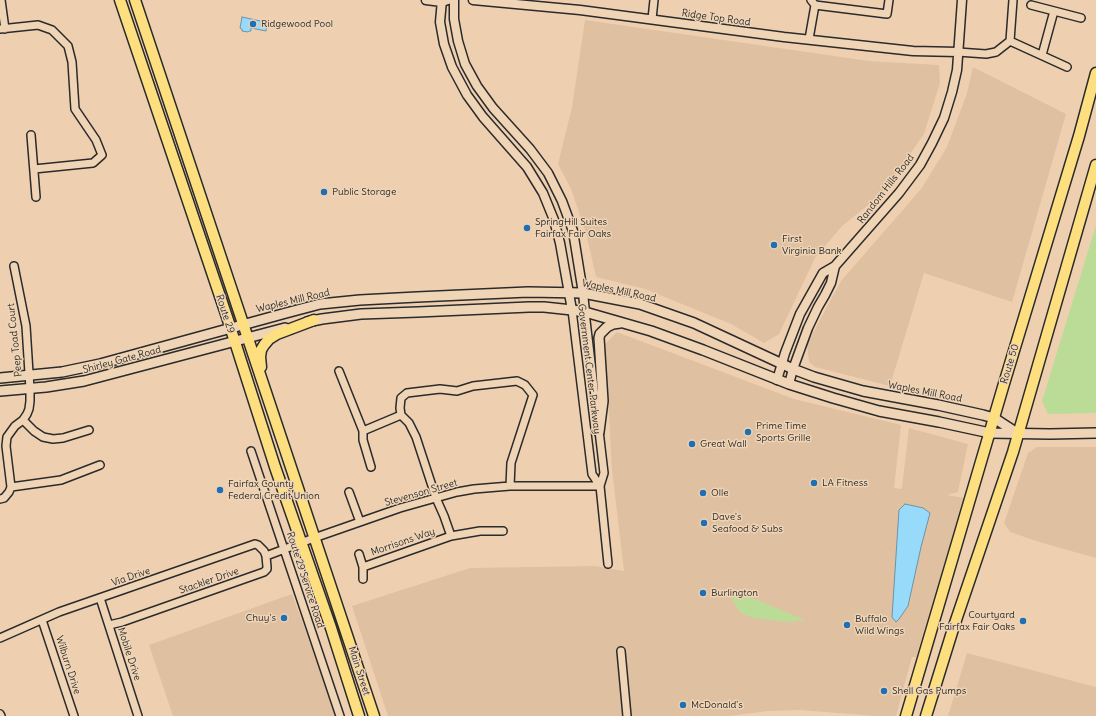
<!DOCTYPE html>
<html>
<head>
<meta charset="utf-8">
<style>
	body { margin:0 }
	canvas { display:block; background:#eed0b1 }
</style>
</head>
<body>
<canvas width="1096" height="716"></canvas>
<script>
const g = document.querySelector('canvas').getContext('2d');
g.lineJoin = 'round';
function paint(path, color) { g.fillStyle = color; g.fill(path, 'evenodd'); }
const shape = rows => new Path2D(rows.map(r => 'M' + r).join(''));
function strokePath(path, color, width, dash) { g.strokeStyle = color; g.lineWidth = width; g.lineCap = dash ? 'butt' : 'round'; g.setLineDash(dash || []); g.stroke(path); }
function label(font, color, halo, rows, align = 'center') {
  g.font = font + ' Delius,sans-serif'; g.lineWidth = 3; g.setLineDash([]); g.textBaseline = 'middle'; g.strokeStyle = halo; g.fillStyle = color; for (const [text, x, y, turn = 0] of rows) {
    g.save(); g.translate(x, y); g.rotate((+turn || 0) * Math.PI / 180); g.textAlign = isNaN(turn) ? turn : align; if (halo) g.strokeText(text, 0, 0); g.fillText(text, 0, 0); g.restore();
  }
}
paint(shape([
	[585,20,869,61,939,65,940,83,924,134,882,194,842,226,815,258,779,334,764,343,731,324,645,289,596,277,586,233,571,189,558,164,572,107],
	[973,67,1066,114,1012,302,924,273,890,386,815,367,809,362,807,344,841,281,921,189,947,147,967,93],
	[617,332,794,399,901,425,894,488,901,489,902,487,909,428,968,444,958,492,947,495,964,498,916,657,912,657,896,716,875,716,800,710,768,711,729,716,388,716,352,606,470,568,595,566,624,571,612,470,605,344],
	[1037,447,1096,447,1096,558,1039,542,1010,532,1004,523,1028,453],
	[292,594,311,645,335,716,173,716,149,645],
	[967,653,1096,687,1096,716,948,716]
]), '#dfc1a2');
paint(shape([
	[1096,225,1096,413,1048,414,1042,401],
	[730,589,805,620,787,622,754,618,743,614,737,608,732,598]
]), '#bbdc96');
const water = shape([
	[242,17,265,22,265,25,267,26,266,31,251,28,251,31,249,31,248,32,242,31,242,29,240,28,242,17],
	[905,504,923,508,930,513,921,547,908,606,899,619,896,622,892,617,899,510,905,504]
]);
paint(water, '#98dafa');
strokePath(water, '#6c94a7', 1);
const minor = shape([
	[1,0,5,29],
	[811,0,815,5,887,14,889,0],
	[1031,5,1081,18],
	[652,19,654,0],
	[0,29,38,25,52,30,68,46,72,62,75,109,96,140,102,155,93,163,34,169],
	[809,39,815,5],
	[1010,41,1067,67],
	[1010,41,1013,0],
	[958,52,986,54,996,52,1010,41],
	[1042,55,1054,11],
	[31,135,36,197],
	[572,310,592,474,600,486],
	[585,312,604,473,600,486,608,564],
	[339,371,363,431],
	[23,420,34,431,43,437,53,439,63,438,89,430],
	[251,451,340,716],
	[371,467,363,440,363,431,401,415],
	[11,487,61,480,100,465],
	[349,492,360,522],
	[0,499,4,498,9,492,11,487,6,446,7,437,15,426,23,420,27,414,29,409,30,401,30,389,26,326,14,266],
	[451,536,444,516,436,498,416,437,409,423,401,415,400,408,401,398,407,393,440,389,457,391,473,386,517,381,525,385,533,395,511,463,510,486],
	[359,554,363,567,363,579],
	[266,556,314,538,400,508,457,492,474,489,510,486,600,486],
	[363,567,451,536,480,531,503,531],
	[100,598,138,716],
	[42,620,74,716],
	[0,638,59,612,255,544,258,545,264,551,266,556,267,567,267,569,264,572,122,622,109,625],
	[621,651,627,716],
	[0,714,1,716]
]);
const tertiary = shape([
	[426,0,442,2,448,0],
	[442,0,440,22,444,44,452,67,467,95,483,117,527,167,543,193,554,220,560,243,572,310],
	[454,0,454,19,458,41,465,64,477,86,493,108,530,149,548,173,562,201,573,231,583,293,585,312],
	[473,0,580,10,784,37,913,51,958,52],
	[777,380,785,353,800,314,823,273,835,266,899,193,920,165,932,143,944,118,952,92,957,70,962,0],
	[789,384,793,369,808,328,818,307,825,295,831,283,835,266]
]);
const secondary = shape([
	[307,322,322,319,361,314,418,312,529,307,544,307,572,310,585,312,651,331,703,350,789,384,833,398,879,411,939,422,990,433,1050,434,1096,433],
	[0,378,62,372,100,364,286,313,320,304,360,300,417,297,528,292,583,293,640,304,694,323,793,369,814,377,863,391,938,405,983,415,994,418,1017,433],
	[0,391,46,387,84,381,285,328],
	[599,432,603,401,599,338,600,334,607,327,613,324,620,323]
]);
const primary = shape([
	[120,0,227,317,275,467,331,628,359,716],
	[135,0,374,716],
	[261,367,260,357,261,350,264,345,269,339,277,334,314,320],
	[906,716,1003,387,1079,136,1096,73],
	[926,716,953,629,1013,452,1096,165]
]);
strokePath(minor, '#2b2b2b', 10);
strokePath(tertiary, '#2b2b2b', 11);
strokePath(secondary, '#2b2b2b', 12);
strokePath(primary, '#2b2b2b', 13);
strokePath(minor, '#efd4b6', 7);
strokePath(tertiary, '#efd4b6', 8);
strokePath(secondary, '#efd4b6', 9);
strokePath(primary, '#fddf80', 10);
for (const [x, y, r, color] of [
	[253,24,4,"#1f6fb2"],
	[324,192,4,"#1f6fb2"],
	[527,228,4,"#1f6fb2"],
	[774,245,4,"#1f6fb2"],
	[748,432,4,"#1f6fb2"],
	[692,444,4,"#1f6fb2"],
	[814,483,4,"#1f6fb2"],
	[220,490,4,"#1f6fb2"],
	[703,493,4,"#1f6fb2"],
	[704,523,4,"#1f6fb2"],
	[703,593,4,"#1f6fb2"],
	[284,618,4,"#1f6fb2"],
	[1023,621,4,"#1f6fb2"],
	[847,625,4,"#1f6fb2"],
	[884,691,4,"#1f6fb2"],
	[683,705,4,"#1f6fb2"]
]) { const dot = new Path2D(); dot.arc(x, y, r, 0, 2 * Math.PI); g.fillStyle = color; g.fill(dot); strokePath(dot, '#efd4b6', 1.5); }
label('10px', '#2b2b2b', '#efd4b6', [
	["Ridge Top Road",716,18,8],
	["Random Hills Road",886,189,-52],
	["Waples Mill Road",619,291,12],
	["Waples Mill Road",293,301,-13],
	["Route 29",225,314,72],
	["Peep Toad Court",15,340,-96],
	["Shirley Gate Road",122,360,-15],
	["Route 50",1010,364,-73],
	["Government Center Parkway",589,369,83],
	["Waples Mill Road",925,392,11],
	["Stevenson Street",421,493,-16],
	["Morrisons Way",403,542,-19],
	["Via Drive",131,577,-19],
	["Route 29 Service Road",305,580,72],
	["Stackler Drive",209,581,-19],
	["Mobile Drive",129,654,72],
	["Wilburn Drive",68,665,72],
	["Main Street",359,671,72]
]);
label('10px', '#2b2b2b', '#efd4b6', [
	["Ridgewood Pool",261,24],
	["Public Storage",332,192],
	["SpringHill Suites",535,222],
	["Fairfax Fair Oaks",535,234],
	["First",782,239],
	["Virginia Bank",782,251],
	["Prime Time",756,426],
	["Sports Grille",756,438],
	["Great Wall",700,444],
	["LA Fitness",822,483],
	["Fairfax County",228,484],
	["Federal Credit Union",228,496],
	["Olle",711,493],
	["Dave's",712,517],
	["Seafood & Subs",712,529],
	["Burlington",711,593],
	["Courtyard",1015,615,"right"],
	["Fairfax Fair Oaks",1015,627,"right"],
	["Chuy's",276,618,"right"],
	["Buffalo",855,619],
	["Wild Wings",855,631],
	["Shell Gas Pumps",892,691],
	["McDonald's",691,705]
], 'left');
</script>
</body>
</html>
